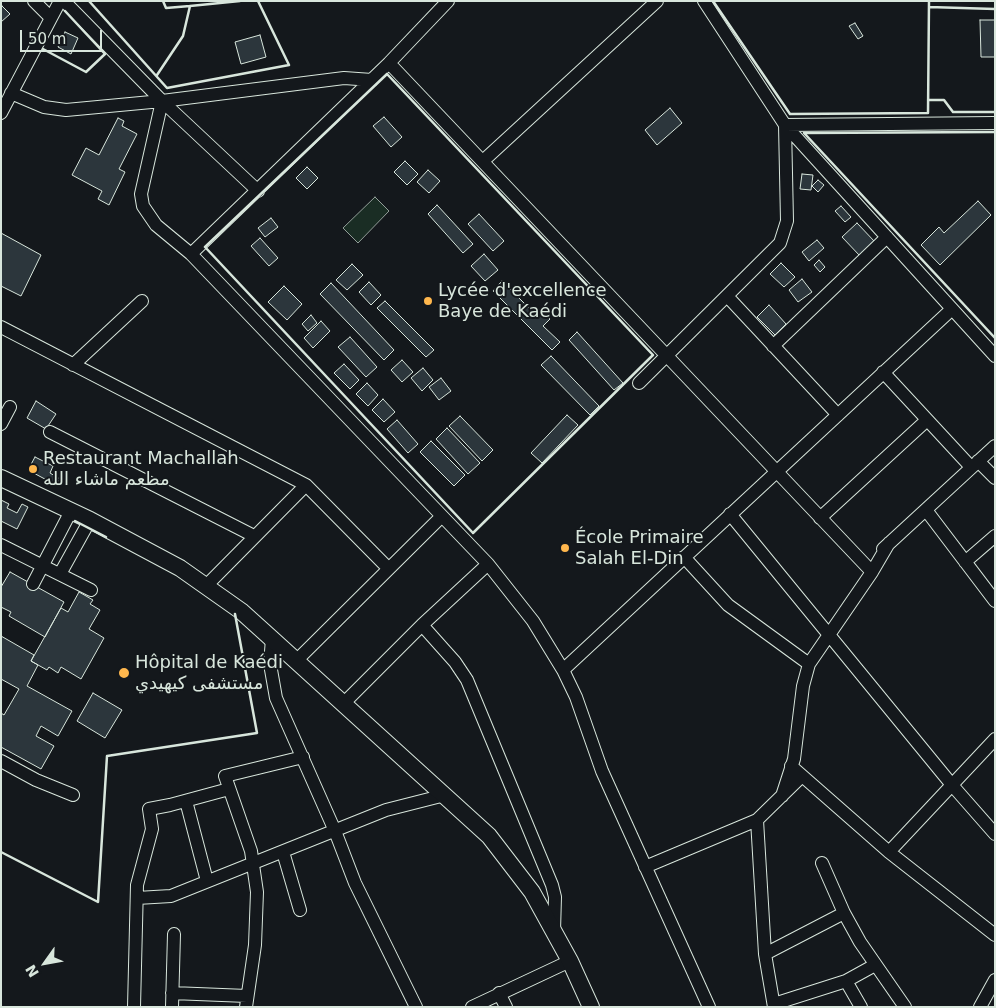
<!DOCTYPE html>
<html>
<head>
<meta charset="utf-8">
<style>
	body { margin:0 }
	#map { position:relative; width:996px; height:1008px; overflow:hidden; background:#14181c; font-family:"DejaVu Sans",sans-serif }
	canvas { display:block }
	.frame { position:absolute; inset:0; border:2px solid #d8e6dc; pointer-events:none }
	.north { position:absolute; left:20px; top:938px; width:50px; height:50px; -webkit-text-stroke:4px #14181c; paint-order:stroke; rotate:238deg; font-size:14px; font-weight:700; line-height:20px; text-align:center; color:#d8e6dc }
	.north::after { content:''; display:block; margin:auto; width:18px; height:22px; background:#d8e6dc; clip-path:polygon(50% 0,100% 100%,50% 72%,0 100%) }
	.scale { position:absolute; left:20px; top:30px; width:82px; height:22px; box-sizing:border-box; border:2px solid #d8e6dc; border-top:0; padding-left:6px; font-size:15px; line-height:18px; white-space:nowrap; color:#d8e6dc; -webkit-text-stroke:4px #14181c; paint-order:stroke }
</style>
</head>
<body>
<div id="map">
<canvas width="996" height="1008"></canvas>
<div class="frame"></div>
<div class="north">N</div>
<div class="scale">50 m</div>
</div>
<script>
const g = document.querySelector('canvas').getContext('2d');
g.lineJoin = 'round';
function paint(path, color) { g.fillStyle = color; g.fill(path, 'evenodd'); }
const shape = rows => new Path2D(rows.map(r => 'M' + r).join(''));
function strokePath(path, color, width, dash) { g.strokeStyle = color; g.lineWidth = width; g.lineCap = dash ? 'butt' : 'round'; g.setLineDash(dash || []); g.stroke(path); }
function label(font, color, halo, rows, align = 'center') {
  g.font = font + ' "DejaVu Sans","Noto Naskh Arabic",sans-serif'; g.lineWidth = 4; g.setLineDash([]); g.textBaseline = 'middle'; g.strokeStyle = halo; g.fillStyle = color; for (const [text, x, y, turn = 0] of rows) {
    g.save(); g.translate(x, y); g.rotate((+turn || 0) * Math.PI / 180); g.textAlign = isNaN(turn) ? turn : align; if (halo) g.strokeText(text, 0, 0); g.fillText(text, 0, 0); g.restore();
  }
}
const green = shape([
	[375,197,389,211,358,243,343,228,375,197]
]);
paint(green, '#1a2d24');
strokePath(green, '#939e99', 1);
const building = shape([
	[2,6,10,14,1,22,1,7,2,6],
	[980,20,995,20,995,57,981,57,980,20],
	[855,23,863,36,858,39,849,26,855,23],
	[65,32,78,38,71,54,58,47,65,32],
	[260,35,266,57,241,64,235,42,260,35],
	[670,108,682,123,657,145,645,130,670,108],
	[384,117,402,137,391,147,373,126,384,117],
	[118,118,124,121,122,126,137,134,119,169,125,172,109,205,98,199,102,191,72,175,86,148,99,155,118,118],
	[405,161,418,174,407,185,394,172,405,161],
	[307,167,318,178,307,189,296,178,307,167],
	[428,170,440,181,429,193,417,182,428,170],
	[802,174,813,175,811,190,800,189,802,174],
	[818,180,824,185,818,192,812,186,818,180],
	[978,201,991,215,940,265,921,245,939,227,944,233,978,201],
	[437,205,473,244,463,253,428,214,437,205],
	[841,206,851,217,845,222,835,211,841,206],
	[479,214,504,241,493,251,468,224,479,214],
	[271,218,278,227,265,237,258,228,271,218],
	[857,223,875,242,860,256,842,237,857,223],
	[1,233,41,255,21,296,1,286,1,233],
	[260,238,278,258,269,266,251,246,260,238],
	[817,240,824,248,809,261,802,252,817,240],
	[484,254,498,270,485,281,471,266,484,254],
	[819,260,825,267,820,272,814,265,819,260],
	[781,263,795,277,784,287,770,274,781,263],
	[352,264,363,275,347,290,336,280,352,264],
	[802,279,812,292,798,302,789,290,802,279],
	[502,281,535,314,540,309,550,319,543,326,560,342,552,350,493,291,502,281],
	[369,282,381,295,371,305,359,292,369,282],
	[331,283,394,350,384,360,320,294,331,283],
	[284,286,302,304,287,320,268,302,284,286],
	[385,301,434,350,426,357,377,308,385,301],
	[769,305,786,324,775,335,757,317,769,305],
	[311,315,317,323,308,331,302,324,311,315],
	[321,321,330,331,313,348,304,338,321,321],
	[577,332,623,383,614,390,569,340,577,332],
	[350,337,377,367,366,377,338,347,350,337],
	[551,356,599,406,590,415,541,365,551,356],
	[402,360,413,372,402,382,391,370,402,360],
	[344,364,359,380,350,389,334,373,344,364],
	[423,368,433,380,422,391,411,378,423,368],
	[441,378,451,391,439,400,429,387,441,378],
	[367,383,378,395,368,406,356,394,367,383],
	[383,399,395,412,384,422,372,410,383,399],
	[36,401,56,414,46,429,27,418,36,401],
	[567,415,578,425,542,463,531,453,567,415],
	[460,416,493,450,482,461,449,426,460,416],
	[397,420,418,444,408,453,387,429,397,420],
	[447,428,480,463,468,474,436,439,447,428],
	[431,441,465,475,454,486,420,452,431,441],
	[35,457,53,466,50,473,60,479,56,485,28,470,35,457],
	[1,500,9,504,7,508,17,513,22,504,28,507,17,529,1,521,1,500],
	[10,572,64,602,45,637,9,616,11,612,1,607,1,587,10,572],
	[79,592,93,600,90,604,100,610,89,629,104,638,81,679,61,667,58,673,49,667,47,670,31,661,61,608,68,612,79,592],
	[1,636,34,655,31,661,38,665,27,686,72,711,58,736,41,726,36,736,54,746,41,769,1,747,1,713,4,715,19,689,1,679,1,636],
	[93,693,122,710,105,738,77,721,93,693]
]);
paint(building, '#2c363c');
strokePath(building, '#d8e6dc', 1);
const minor = shape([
	[34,1,50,17],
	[64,1,162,101,258,191],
	[704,1,785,125,995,356],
	[389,63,872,572],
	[11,93,44,107,66,110,162,101,344,78,372,80],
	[162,101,141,194,143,206,156,225,191,254,488,564,533,621,563,670,576,697,602,771,709,1007],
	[1,113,60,1],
	[483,161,657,1],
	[191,254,389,63,448,1],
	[727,296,838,415],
	[1,327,306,485,388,568],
	[773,346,887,237],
	[73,365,142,301],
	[883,372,971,467],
	[639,383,780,243,787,221,785,125,995,123],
	[1,424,10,407],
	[50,432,254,536],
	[978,461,995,478],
	[926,510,995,601],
	[730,514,952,785,995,834],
	[820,518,927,420],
	[1,545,91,590],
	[883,549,995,446],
	[684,557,728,605,809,664],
	[965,562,995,536],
	[60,574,90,520],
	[33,584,71,511],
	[206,586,306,485],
	[422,625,455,662,467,680,552,885,555,897,554,931],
	[272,639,270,664,276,698,335,831,355,883,416,1007],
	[296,661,442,516],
	[563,670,952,309],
	[343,704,422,625,488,564],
	[1,761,36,780,73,795],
	[791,766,889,852,995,935],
	[782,796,794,759,803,686,809,664,872,572,889,543],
	[186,801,207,881],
	[757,820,765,954,774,1007],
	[283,852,300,910],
	[889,852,995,739],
	[822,863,844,913,860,942,905,1007],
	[645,867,757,820,802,776],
	[137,898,171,896,386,810,445,795],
	[765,954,844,913],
	[846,981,861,1007],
	[172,993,247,996],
	[499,993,506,1007],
	[774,1004,846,981,875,965],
	[134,1007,137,885,152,829,149,809,170,805,229,789],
	[172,1007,174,934],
	[246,1007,255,945,257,892,251,851,225,776,303,757],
	[472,1007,570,961],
	[980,1007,995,980]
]);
const major = shape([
	[1,478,90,520,180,568,241,611,272,639,489,836,532,892,570,961,591,1007]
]);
strokePath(minor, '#d8e6dc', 14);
strokePath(major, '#d8e6dc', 18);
strokePath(minor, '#14181c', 12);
strokePath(major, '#14181c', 16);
strokePath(shape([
	[89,1,167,88,289,65,258,1],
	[713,1,790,114,928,113,929,1],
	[190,6,240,1],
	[929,7,995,9],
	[43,49,86,72,105,54,65,11],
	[387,74,653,355,473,533,205,247,387,74],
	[157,75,183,36,190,6,166,8,163,1],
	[928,100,944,100,953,112,995,112],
	[995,132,804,133,995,338],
	[75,521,106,537],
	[1,852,98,902,107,756,257,733,235,614]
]), '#d8e6dc', 2.5);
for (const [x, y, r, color] of [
	[428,301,5,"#ffb74d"],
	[33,469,5,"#ffb74d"],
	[565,548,5,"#ffb74d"],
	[124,673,6,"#ffb74d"]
]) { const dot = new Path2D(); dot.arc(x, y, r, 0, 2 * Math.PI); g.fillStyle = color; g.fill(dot); strokePath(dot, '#14181c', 2); }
label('18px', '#d8e6dc', '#14181c', [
	["Lycée d'excellence",438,291],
	["Baye de Kaédi",438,312],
	["Restaurant Machallah",43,459],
	["مطعم ماشاء الله",43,480],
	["École Primaire",575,538],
	["Salah El-Din",575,559],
	["Hôpital de Kaédi",135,663],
	["مستشفى كيهيدي",135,684]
], 'left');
</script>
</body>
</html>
